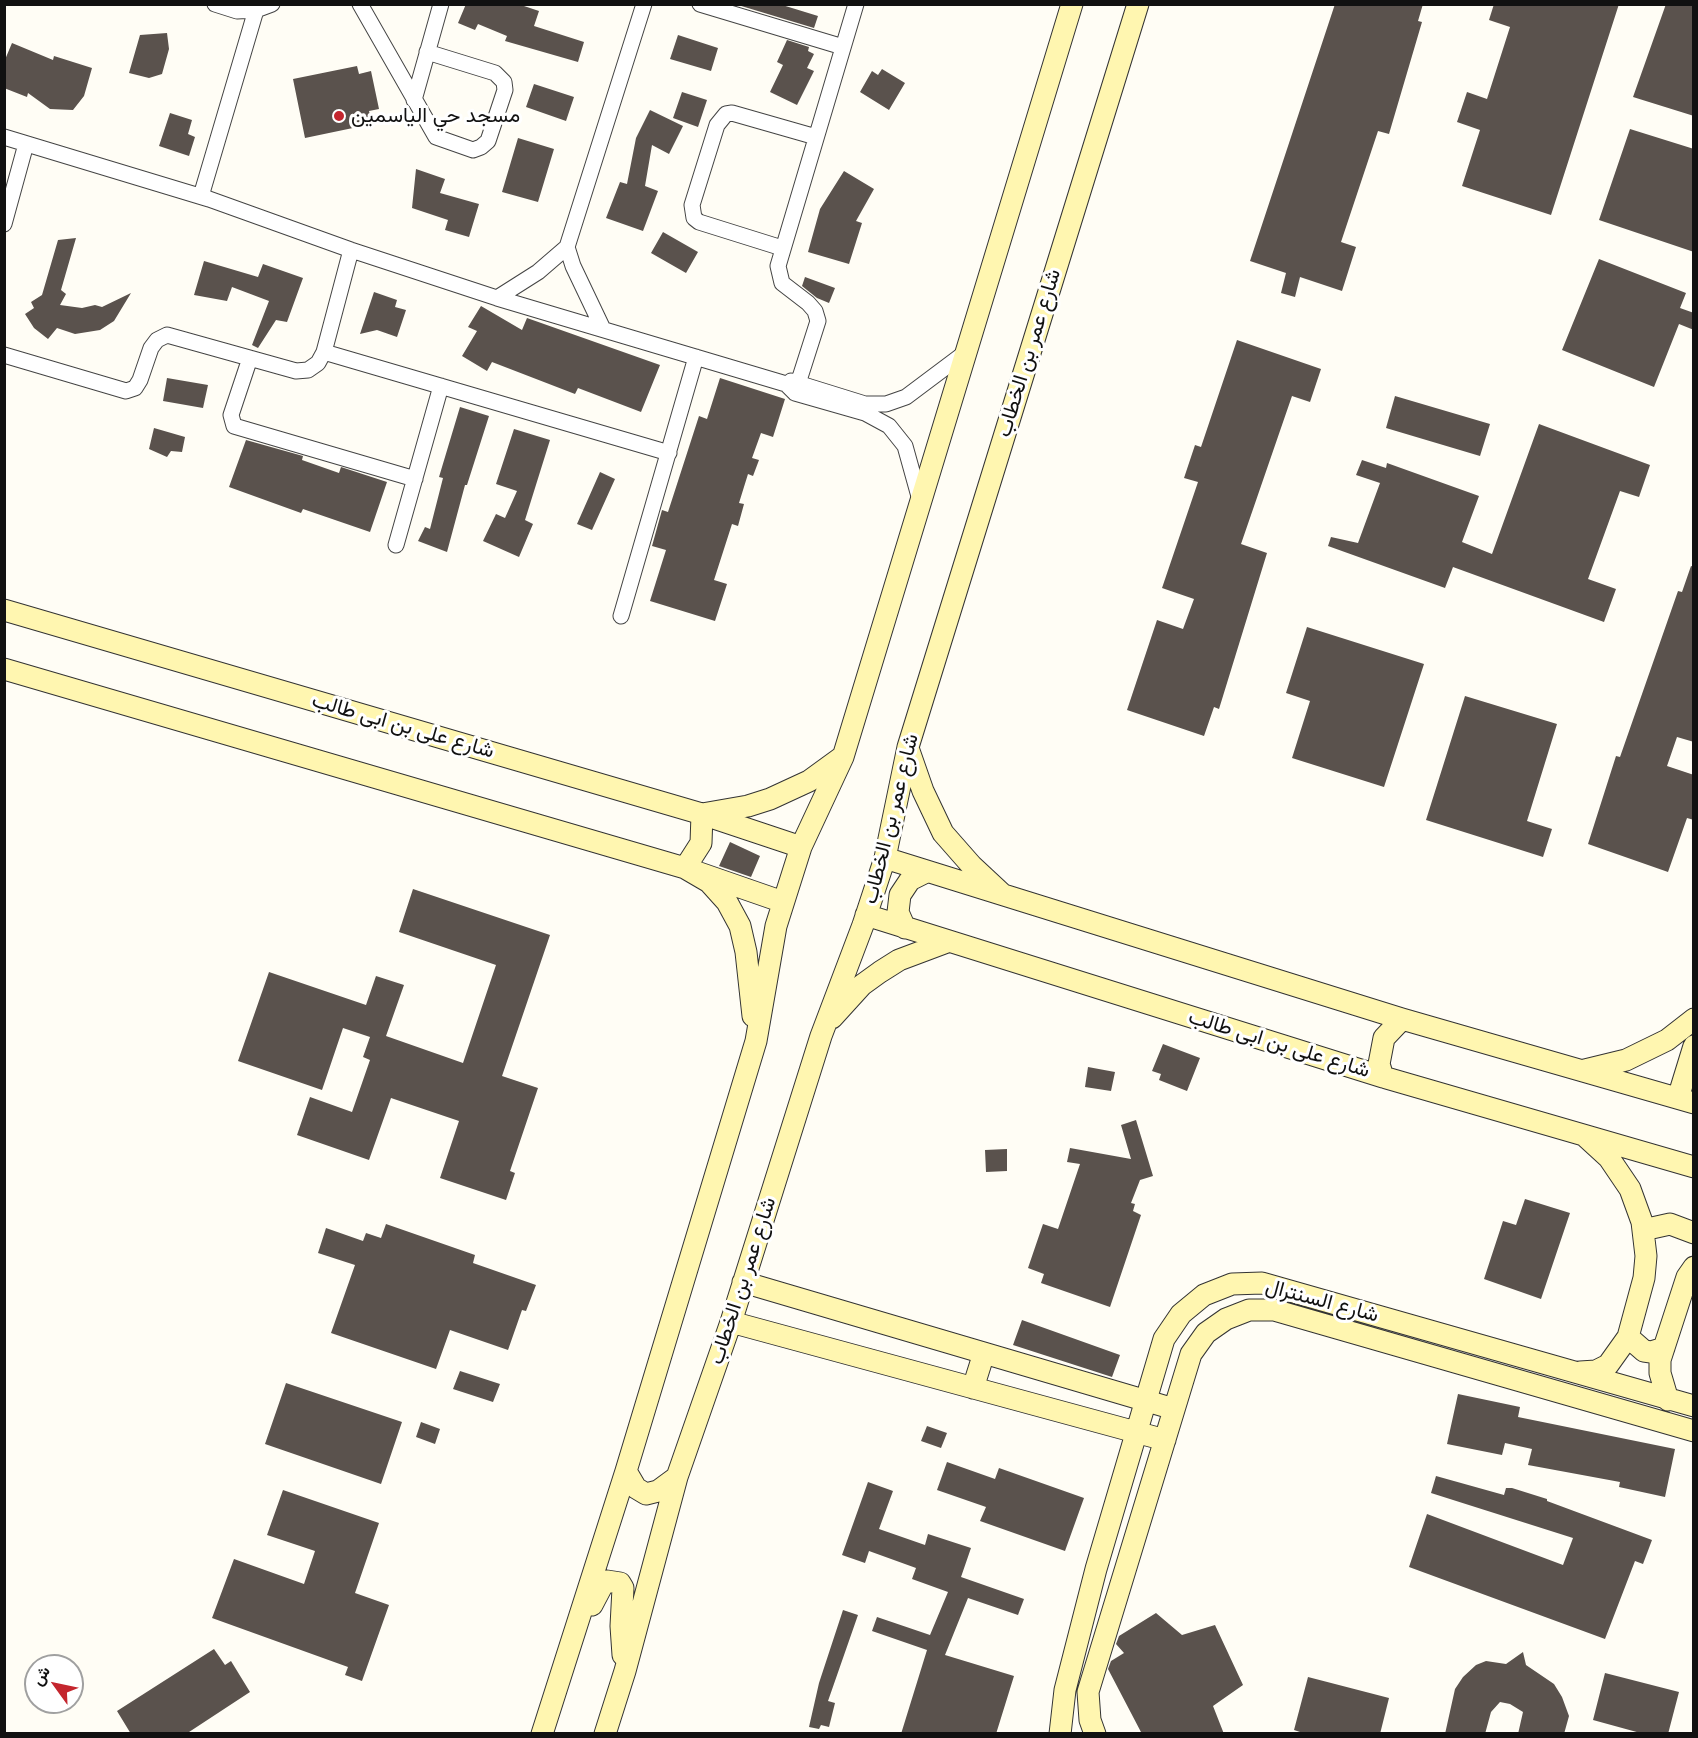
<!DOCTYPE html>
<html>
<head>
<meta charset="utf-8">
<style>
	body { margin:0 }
	#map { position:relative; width:1698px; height:1738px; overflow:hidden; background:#fffdf5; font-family:Lora,Vazirmatn,serif }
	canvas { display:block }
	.frame { position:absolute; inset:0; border:6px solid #111; pointer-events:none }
	.north { position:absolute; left:24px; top:1654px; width:60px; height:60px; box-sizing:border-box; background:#fff; border:2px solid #a0a0a0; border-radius:50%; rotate:303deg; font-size:16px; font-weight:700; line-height:24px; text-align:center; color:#111 }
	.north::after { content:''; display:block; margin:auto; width:21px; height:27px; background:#c4262e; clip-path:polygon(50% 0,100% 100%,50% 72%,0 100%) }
</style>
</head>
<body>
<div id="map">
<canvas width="1698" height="1738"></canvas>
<div class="frame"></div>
<div class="north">ش</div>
</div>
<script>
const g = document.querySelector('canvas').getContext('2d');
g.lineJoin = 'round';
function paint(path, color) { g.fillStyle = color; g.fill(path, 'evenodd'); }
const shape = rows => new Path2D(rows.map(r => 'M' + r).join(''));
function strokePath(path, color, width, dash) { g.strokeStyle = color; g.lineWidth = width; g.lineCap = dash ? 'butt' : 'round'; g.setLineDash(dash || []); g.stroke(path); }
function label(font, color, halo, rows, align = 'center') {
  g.font = font + ' Lora,Vazirmatn,serif'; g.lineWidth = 6; g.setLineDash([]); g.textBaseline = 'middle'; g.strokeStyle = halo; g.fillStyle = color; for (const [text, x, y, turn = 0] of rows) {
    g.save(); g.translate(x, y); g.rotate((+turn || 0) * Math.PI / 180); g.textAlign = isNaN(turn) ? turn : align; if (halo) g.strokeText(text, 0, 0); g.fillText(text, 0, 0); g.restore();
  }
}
paint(shape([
	[466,4,518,4,539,11,534,26,584,42,578,62,505,41,507,36,478,24,475,30,458,23],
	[779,4,818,16,814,28,738,5],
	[1335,4,1423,4,1418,21,1422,22,1389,134,1378,131,1341,242,1356,247,1342,291,1300,277,1295,297,1281,293,1286,273,1250,261],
	[1494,4,1619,4,1551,215,1462,186,1480,130,1457,122,1467,92,1487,99,1510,27,1489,20],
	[1666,4,1694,4,1694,116,1633,97],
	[167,33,169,49,162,74,149,78,129,73,140,35],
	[678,35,718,48,711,71,670,59],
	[787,40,809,47,808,51,814,54,807,68,814,71,797,105,770,92,783,65,777,62],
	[12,43,53,60,54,56,92,68,84,96,73,110,50,109,28,93,27,97,4,88,4,62],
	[357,66,359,74,371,71,379,109,369,111,372,124,305,138,293,79],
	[882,69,905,83,889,110,860,92,872,71,878,75],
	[534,84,574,97,566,121,526,107],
	[682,92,707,100,698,127,673,118],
	[650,110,683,126,669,154,652,145,645,186,658,191,643,231,606,218,620,182,627,184,636,138],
	[170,113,192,120,188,134,195,137,189,156,159,146],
	[1630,129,1694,149,1694,252,1599,220],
	[518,138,554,149,538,202,502,192],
	[416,169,445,179,440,193,479,204,469,237,445,230,448,220,412,208],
	[844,171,874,189,856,221,862,223,849,264,808,252,820,209],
	[663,232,698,252,686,273,651,253],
	[76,238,61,290,66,294,60,305,82,308,95,305,102,307,131,293,114,321,100,330,75,334,57,328,48,339,34,328,25,314,34,308,31,302,42,295,58,240],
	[1599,259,1686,293,1680,308,1694,313,1694,330,1679,324,1654,387,1562,350],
	[204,261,258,277,263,264,303,278,287,322,276,320,258,348,252,345,269,301,232,287,227,301,194,295],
	[805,277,835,288,829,303,817,298,802,286],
	[374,292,397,300,395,307,406,310,397,337,377,330,360,334],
	[481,306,522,330,527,318,660,365,641,412,578,388,575,394,492,362,487,371,462,356,477,331,468,327],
	[1237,340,1321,369,1310,402,1292,396,1241,544,1267,553,1219,709,1214,707,1204,736,1127,710,1157,620,1183,629,1194,599,1162,588,1198,482,1184,478,1195,445,1201,447],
	[167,378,208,385,203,408,163,401],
	[720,378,785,399,773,437,761,433,752,458,759,460,753,476,748,474,739,503,744,504,738,526,732,524,714,580,727,584,715,621,650,601,666,550,652,546,662,510,668,512,699,416,707,419],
	[1395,396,1490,424,1480,456,1386,428],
	[460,407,489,416,467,485,465,485,447,552,418,541,425,527,430,529,443,478,439,477],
	[1539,424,1650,465,1639,497,1620,491,1588,579,1616,589,1604,622,1453,567,1445,588,1328,546,1331,537,1358,543,1380,483,1356,475,1362,460,1386,468,1387,463,1479,496,1462,542,1492,554],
	[154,428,185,437,182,452,171,451,167,457,149,449],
	[514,429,550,440,525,520,533,524,519,557,483,541,496,514,505,518,517,491,496,484],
	[246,440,303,456,302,460,339,473,341,467,387,482,370,532,303,509,301,513,229,487],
	[600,472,615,479,592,530,577,524],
	[1691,566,1694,567,1694,742,1677,737,1667,766,1694,775,1694,820,1687,818,1668,872,1588,844,1616,756,1620,757,1678,591,1682,592],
	[1307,627,1424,664,1384,787,1292,758,1310,701,1286,693],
	[1465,696,1557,724,1527,821,1552,829,1543,857,1426,820],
	[730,842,760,856,751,877,719,866],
	[413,889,550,935,502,1076,538,1088,510,1171,515,1173,506,1200,440,1178,459,1121,391,1098,369,1160,297,1135,310,1097,352,1112,370,1060,363,1057,370,1037,343,1028,322,1090,238,1061,269,972,366,1005,376,976,404,985,386,1036,463,1063,496,965,399,932],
	[1163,1044,1200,1058,1187,1091,1159,1080,1161,1074,1152,1071],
	[1088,1067,1115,1072,1111,1091,1085,1087],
	[1136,1120,1153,1176,1140,1180,1131,1203,1135,1204,1133,1211,1141,1215,1110,1307,1041,1283,1044,1274,1028,1268,1043,1224,1058,1229,1080,1164,1067,1162,1070,1148,1131,1159,1121,1125],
	[1007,1149,1007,1171,986,1172,985,1150],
	[1525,1199,1570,1213,1541,1299,1484,1279,1503,1221,1516,1225],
	[386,1224,475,1255,473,1263,536,1285,526,1311,522,1310,508,1350,450,1330,436,1369,331,1333,355,1265,318,1253,326,1228,363,1241,366,1233,381,1238],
	[1022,1320,1120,1355,1112,1377,1013,1345],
	[460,1371,500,1384,493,1402,453,1389],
	[286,1383,402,1422,381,1484,265,1444],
	[1458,1394,1520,1407,1518,1417,1675,1449,1665,1497,1619,1487,1620,1482,1528,1465,1532,1449,1505,1443,1502,1455,1447,1444],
	[421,1422,440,1429,435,1444,416,1437],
	[927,1426,947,1433,941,1448,921,1441],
	[947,1462,995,1479,999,1468,1084,1498,1065,1551,980,1521,986,1507,937,1490],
	[1436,1476,1504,1495,1506,1488,1512,1488,1547,1499,1547,1501,1652,1540,1643,1564,1635,1561,1605,1639,1409,1567,1427,1514,1563,1565,1573,1538,1431,1493],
	[868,1482,893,1491,879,1529,925,1545,928,1534,971,1548,961,1577,1024,1599,1018,1615,968,1598,945,1655,1014,1676,996,1734,901,1734,927,1650,872,1631,877,1617,930,1635,948,1592,912,1579,916,1568,869,1551,865,1563,842,1555],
	[283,1490,379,1523,355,1593,389,1605,362,1681,345,1675,348,1667,212,1618,234,1559,304,1584,315,1551,267,1535],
	[843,1610,858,1615,828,1701,835,1703,829,1727,821,1725,819,1729,809,1727,819,1683],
	[1156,1613,1182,1635,1215,1625,1243,1685,1213,1706,1224,1734,1142,1734,1108,1669,1111,1661,1124,1653,1116,1644,1119,1636],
	[214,1649,225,1665,231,1661,250,1692,186,1734,131,1734,117,1711],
	[1523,1652,1526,1665,1554,1684,1562,1697,1569,1716,1564,1734,1518,1734,1523,1712,1510,1704,1500,1702,1491,1712,1485,1734,1445,1734,1455,1689,1463,1677,1476,1665,1486,1661,1506,1664],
	[1605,1673,1679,1692,1668,1734,1644,1734,1593,1720],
	[1308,1677,1389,1698,1380,1734,1306,1734,1294,1730]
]), '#5a524d');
const street = shape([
	[215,4,237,11,256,10,272,4],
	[360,4,436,137,473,150,481,147,488,141,505,90,504,82,495,73,427,52],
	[700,4,843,47],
	[414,100,441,4],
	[4,137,209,199,351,250,497,298,786,384,795,393,865,413,889,426,905,446,920,500],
	[201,196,256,10],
	[4,224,26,144],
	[567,247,573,266,603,329],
	[782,248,699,222,694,218,692,205,717,125,726,114,732,113,816,137],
	[497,298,538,272,567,247,644,4],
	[324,352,669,453],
	[4,355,126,391,135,388,140,380,151,348,157,340,167,335,296,371,308,370,318,363,324,352,351,250],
	[250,358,231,415,234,426,415,479],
	[791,381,865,404,886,404,906,397,966,352],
	[795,393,818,321,815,311,808,303,782,283,778,266,856,4],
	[396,545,441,386],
	[621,616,696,357]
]);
const secondary = shape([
	[4,610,702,814,801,847],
	[4,669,685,868,783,902],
	[908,748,923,791,943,833,972,866,1001,893],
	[885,858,1402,1019,1694,1103],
	[866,915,1383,1077,1694,1167],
	[905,928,898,912,900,895,910,880,926,872],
	[753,1016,746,952,740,926,727,902,709,882,685,868,701,843,702,814,748,806,770,799,809,781,842,757],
	[832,1018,862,985,880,972,899,960,947,942],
	[1585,1070,1626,1060,1667,1040,1694,1019],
	[1383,1077,1379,1064,1384,1038,1402,1019],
	[1678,1098,1694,1046],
	[1643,1230,1670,1224,1694,1233],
	[743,1282,1174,1409],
	[731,1322,1165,1440],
	[1628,1337,1644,1351,1651,1352,1664,1348],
	[1580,1372,1596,1371,1608,1365,1628,1337,1644,1278,1646,1256,1642,1222,1630,1189,1609,1158,1585,1136],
	[973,1388,984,1353],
	[1668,1400,1660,1373,1660,1360,1687,1277,1694,1267],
	[626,1471,636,1488,646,1494,658,1491,677,1477],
	[592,1605,602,1586,607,1581,620,1583,623,1588,621,1626,623,1655],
	[542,1734,626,1471,756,1041,776,926,801,847,843,757,1072,4],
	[605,1734,625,1671,677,1477,731,1322,821,1036,863,925,885,858,908,747,1138,4],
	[1060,1734,1065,1690,1096,1569,1164,1339,1181,1314,1204,1295,1232,1284,1262,1283,1694,1406],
	[1095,1734,1090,1720,1088,1692,1191,1354,1206,1333,1226,1319,1249,1310,1274,1310,1694,1431]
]);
strokePath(street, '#444', 17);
strokePath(secondary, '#333', 23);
strokePath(street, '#fff', 15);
strokePath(secondary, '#fff6b0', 21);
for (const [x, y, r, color] of [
	[339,116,6,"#c4262e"]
]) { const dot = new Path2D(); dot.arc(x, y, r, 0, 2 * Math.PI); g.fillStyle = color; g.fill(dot); strokePath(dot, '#fff', 2); }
label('21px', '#111', '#fff', [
	["مسجد حي الياسمين",351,116]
], 'left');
label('21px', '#111', '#fff', [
	["شارع عمر بن الخطاب",1029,353,-73],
	["شارع على بن ابى طالب",403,726,16],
	["شارع عمر بن الخطاب",891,819,-76],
	["شارع على بن ابى طالب",1279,1044,17],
	["شارع عمر بن الخطاب",743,1281,-72],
	["شارع السنترال",1322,1301,15]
]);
</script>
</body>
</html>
